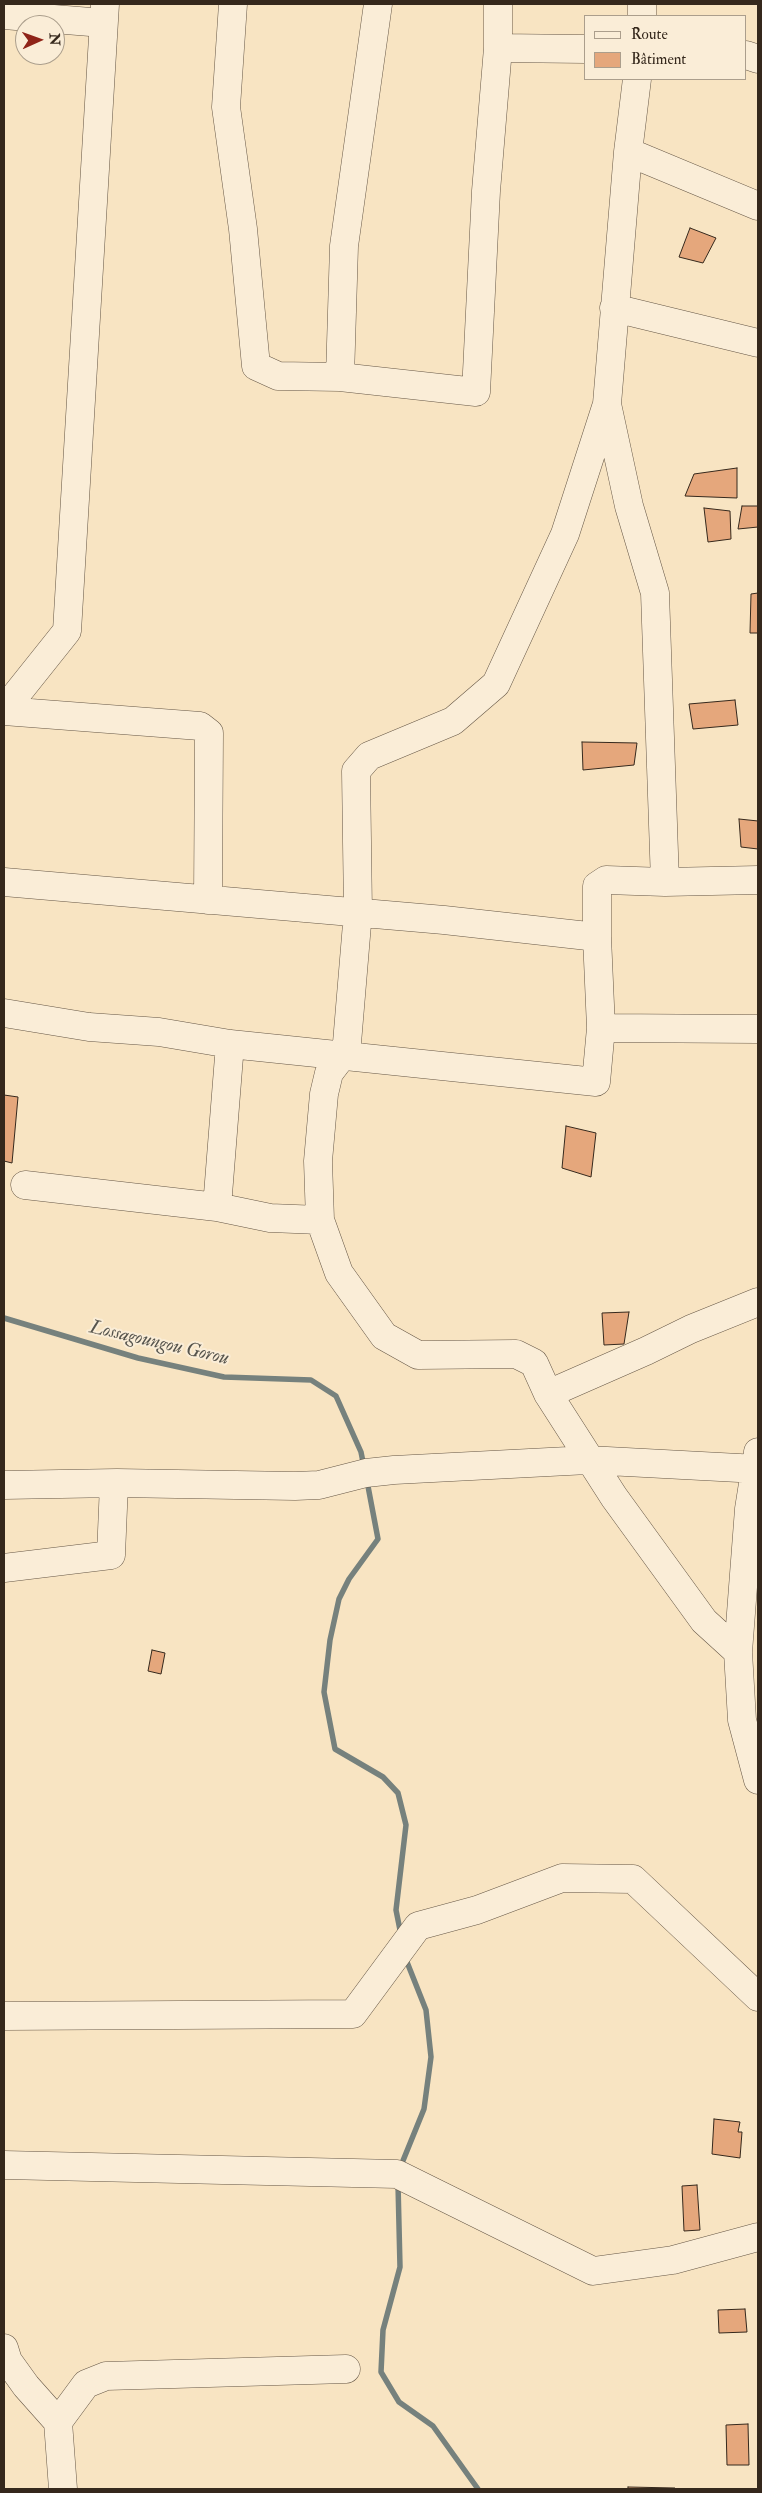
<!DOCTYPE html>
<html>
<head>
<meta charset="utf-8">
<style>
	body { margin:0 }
	#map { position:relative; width:762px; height:2493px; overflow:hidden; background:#f8e4c2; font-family:"IM FELL Double Pica",serif }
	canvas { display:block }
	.frame { position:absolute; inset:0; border:5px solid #35281c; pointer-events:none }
	.legend { position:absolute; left:584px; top:15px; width:162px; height:65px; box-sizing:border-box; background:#faedd7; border:1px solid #ab9e8c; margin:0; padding:6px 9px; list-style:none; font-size:15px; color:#35281c }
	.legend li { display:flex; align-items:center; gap:10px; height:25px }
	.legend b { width:25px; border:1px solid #ab9e8c }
	.north { position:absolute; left:15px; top:15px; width:50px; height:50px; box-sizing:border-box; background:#faedd7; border:1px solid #ab9e8c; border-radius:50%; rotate:88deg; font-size:14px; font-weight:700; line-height:20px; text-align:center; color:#35281c }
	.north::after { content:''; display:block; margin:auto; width:18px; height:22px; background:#8f2418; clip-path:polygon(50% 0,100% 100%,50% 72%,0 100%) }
</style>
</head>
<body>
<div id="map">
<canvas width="762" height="2493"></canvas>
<div class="frame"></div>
<ul class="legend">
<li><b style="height:6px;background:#faedd7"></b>Route</li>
<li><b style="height:14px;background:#e5a77c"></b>Bâtiment</li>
</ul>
<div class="north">N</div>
</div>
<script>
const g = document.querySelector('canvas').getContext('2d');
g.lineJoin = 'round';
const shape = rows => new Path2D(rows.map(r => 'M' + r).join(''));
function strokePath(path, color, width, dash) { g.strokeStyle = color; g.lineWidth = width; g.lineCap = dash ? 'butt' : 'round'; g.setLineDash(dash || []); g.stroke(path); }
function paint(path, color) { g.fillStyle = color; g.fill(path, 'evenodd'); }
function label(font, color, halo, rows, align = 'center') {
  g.font = font + ' "IM FELL Double Pica",serif'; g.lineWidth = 4; g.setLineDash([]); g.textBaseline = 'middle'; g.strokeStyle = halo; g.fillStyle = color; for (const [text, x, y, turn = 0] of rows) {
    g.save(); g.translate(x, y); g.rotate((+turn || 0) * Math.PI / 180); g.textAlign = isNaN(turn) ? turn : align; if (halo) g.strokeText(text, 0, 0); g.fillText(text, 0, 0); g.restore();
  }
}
strokePath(shape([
	[4,1318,138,1358,224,1377,311,1380,336,1396,361,1452,364,1467],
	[367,1481,378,1539,349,1579,339,1599,330,1640,324,1692,335,1749,383,1777,398,1793,406,1825,396,1910,401,1935],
	[400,2168,424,2109,431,2057,426,2010,405,1957],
	[398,2184,400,2267,383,2330,381,2372,399,2402,433,2426,478,2489]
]), '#76817d', 5.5);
const building = shape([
	[690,228,716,238,703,263,679,257,690,228],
	[737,468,737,498,685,496,694,474,737,468],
	[742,506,758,506,758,527,738,529,742,506],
	[704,508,730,511,731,539,708,542,704,508],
	[758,593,758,633,750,633,751,594,758,593],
	[735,700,738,725,693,729,689,704,735,700],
	[582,742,637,743,634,765,583,770,582,742],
	[739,819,758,821,758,849,741,847,739,819],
	[4,1095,18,1097,12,1163,4,1161,4,1095],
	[566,1126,596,1133,591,1177,562,1168,566,1126],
	[629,1312,624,1344,604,1345,602,1313,629,1312],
	[152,1650,165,1653,161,1674,148,1671,152,1650],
	[714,2119,740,2122,738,2132,742,2132,740,2158,712,2154,714,2119],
	[697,2185,700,2230,684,2231,682,2186,697,2185],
	[745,2309,747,2332,719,2333,718,2310,745,2309],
	[748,2424,749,2465,727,2465,726,2425,748,2424],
	[628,2487,675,2488,675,2489,628,2489,628,2487]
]);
paint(building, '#e5a77c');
strokePath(building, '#35281c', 1);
const minor = shape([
	[233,4,226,107,243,229,256,366,278,376,340,377],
	[378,4,344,246,340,377,476,392,486,191,498,48,498,4],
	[642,4,642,16],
	[4,15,103,23],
	[498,48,586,49],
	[746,55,758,59],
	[637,79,628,152,607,404,629,506,655,593,665,882],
	[628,152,758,206],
	[614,308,758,343],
	[607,404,565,534,496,684,453,721,369,756,356,771,358,912,347,1043,342,1056,329,1073,324,1094,318,1161,320,1220,339,1273,384,1336,418,1355,516,1354,534,1363,548,1394,614,1497,704,1621,738,1652],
	[4,710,67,631,105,4],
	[4,711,200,726,209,733,208,900],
	[4,882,444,920,597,937],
	[4,1013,89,1027,159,1032,230,1044,596,1082,601,1028,597,937,597,886,606,880,665,882,758,880],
	[601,1028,758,1029],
	[25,1185,217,1207,270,1218,320,1220],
	[217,1207,230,1044],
	[548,1394,646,1351,691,1329,758,1302],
	[758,1452,749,1509,738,1652,742,1720,758,1780],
	[4,1485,117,1483,295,1486,319,1485,366,1473,394,1470,588,1460,758,1469],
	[4,1568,111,1555,114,1484],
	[4,2016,353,2014,418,1926,477,1910,562,1878,633,1879,758,1997],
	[4,2165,397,2174,593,2271,673,2260,758,2237],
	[4,2348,8,2361,26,2386,58,2422],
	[63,2489,58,2422,86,2384,106,2376,346,2369]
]);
strokePath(minor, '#665746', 29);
strokePath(minor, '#faedd7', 28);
label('italic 19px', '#56544d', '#faedd7', [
	["Lossagoungou Gorou",159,1344,13]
]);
</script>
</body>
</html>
